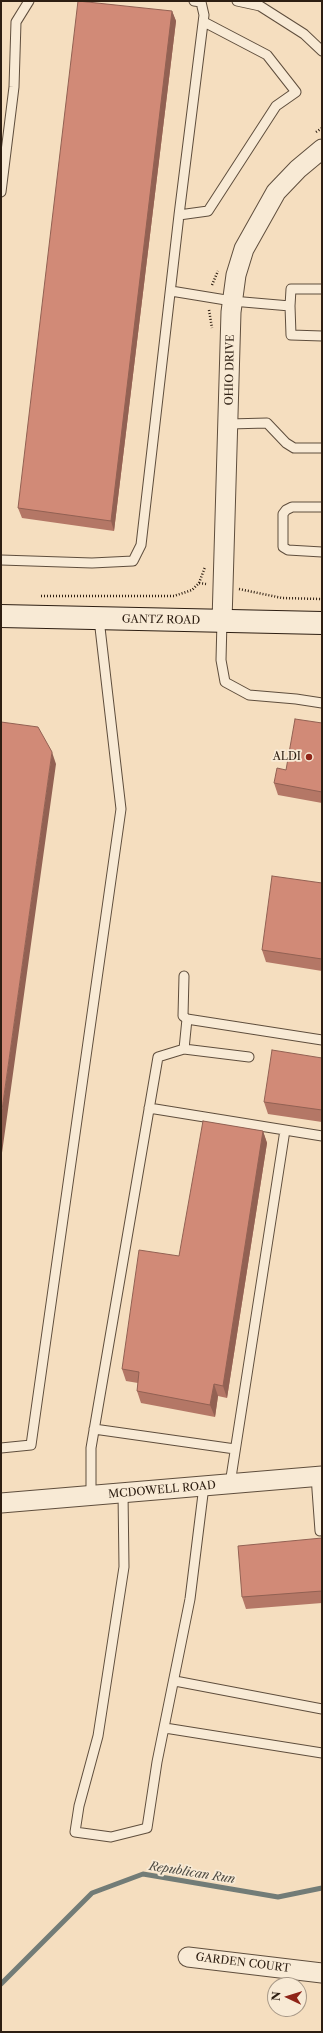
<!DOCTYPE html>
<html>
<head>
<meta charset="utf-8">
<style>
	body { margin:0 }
	#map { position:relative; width:323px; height:2033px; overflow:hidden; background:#f5debf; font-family:"Libre Caslon Text",serif }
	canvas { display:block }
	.frame { position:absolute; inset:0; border:2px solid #2d1e12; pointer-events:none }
	.north { position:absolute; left:267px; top:1977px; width:40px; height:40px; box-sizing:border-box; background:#f8ead5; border:1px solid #a79887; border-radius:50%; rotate:274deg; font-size:11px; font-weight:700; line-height:16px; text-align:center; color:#2d1e12 }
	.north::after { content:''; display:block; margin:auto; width:14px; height:18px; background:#8f2418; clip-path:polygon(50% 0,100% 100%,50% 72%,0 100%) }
</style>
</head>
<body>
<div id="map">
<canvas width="323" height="2033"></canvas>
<div class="frame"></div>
<div class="north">N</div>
</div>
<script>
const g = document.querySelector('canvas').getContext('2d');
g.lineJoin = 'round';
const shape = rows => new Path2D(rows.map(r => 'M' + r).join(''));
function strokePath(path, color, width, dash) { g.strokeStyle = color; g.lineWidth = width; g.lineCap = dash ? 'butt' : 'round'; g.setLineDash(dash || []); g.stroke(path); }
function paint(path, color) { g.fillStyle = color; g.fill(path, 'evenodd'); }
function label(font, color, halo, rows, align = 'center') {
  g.font = font + ' "Libre Caslon Text",serif'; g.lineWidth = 3.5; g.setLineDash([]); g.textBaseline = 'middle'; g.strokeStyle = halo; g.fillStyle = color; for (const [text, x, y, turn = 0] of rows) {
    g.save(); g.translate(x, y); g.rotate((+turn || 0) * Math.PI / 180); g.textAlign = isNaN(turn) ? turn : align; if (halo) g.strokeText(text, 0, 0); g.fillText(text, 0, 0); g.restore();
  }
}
strokePath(shape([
	[1,1984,92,1893,143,1874,278,1897,322,1888]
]), '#727c77', 5);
const service = shape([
	[237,1,260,6,304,34,322,51],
	[1,192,14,87,16,22,29,1],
	[179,215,208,211,276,106,296,92,267,55,204,22],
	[322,289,291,289,290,306,291,335,322,336],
	[171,291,232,301,290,306],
	[229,424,267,423,286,443,294,448,322,448],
	[322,507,292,507,286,510,283,514,283,547,288,550,322,552],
	[1,560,92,563,133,561,141,545,179,215,204,15,201,2,194,1],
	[222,621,221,660,225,682,249,695,296,699,322,703],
	[184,976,183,1016,187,1019,322,1040],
	[184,1049,187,1019],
	[149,1108,285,1130],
	[94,1429,235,1449],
	[1,1448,31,1445,121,809,99,619],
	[316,1476,320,1531],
	[230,1484,285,1130,322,1136],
	[123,1493,124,1567,98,1736,79,1806,75,1832,111,1837,147,1828,157,1762,190,1599,204,1486],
	[91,1496,91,1448,158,1057,184,1049,249,1057],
	[175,1681,322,1709],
	[165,1728,322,1753]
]);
const minor = shape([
	[222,621,231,312,236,275,244,249,276,192,298,169,322,149],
	[1,1503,322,1476],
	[188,1957,322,1973]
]);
const secondary = shape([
	[1,616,322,623]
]);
strokePath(service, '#5f4e3d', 11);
strokePath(minor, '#5f4e3d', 21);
strokePath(secondary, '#2d1e12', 24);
strokePath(shape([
	[316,132,322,128],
	[212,285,218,271],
	[209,310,212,328],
	[199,583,205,567],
	[239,589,282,598,322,599],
	[41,596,174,596,192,590,199,583,206,584]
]), '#2d1e12', 2.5, [1, 2]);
strokePath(service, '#f8ead5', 9);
strokePath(minor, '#f8ead5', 19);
strokePath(secondary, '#f8ead5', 22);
paint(shape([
	[172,11,176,21,114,531,22,518,18,508],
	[322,723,322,803,278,795,274,783,286,770],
	[322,883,322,971,266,962,262,950],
	[322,1058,322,1122,268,1114,264,1102],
	[263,1131,267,1143,227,1398,218,1396,215,1417,141,1403,137,1391,138,1383,126,1381,122,1369,179,1256],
	[322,1538,322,1603,246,1609,242,1597]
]), '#b47766');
paint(shape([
	[172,11,176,21,114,531,111,521],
	[52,752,56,764,1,1160,1,1117],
	[263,1131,267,1143,227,1398,223,1386],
	[214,1384,218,1396,215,1417,210,1405]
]), '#926153');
const building = shape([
	[78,1,172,11,111,521,18,508,78,1],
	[295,719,322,723,322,792,274,783,277,768,286,770,295,719],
	[1,722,38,727,52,752,1,1117,1,722],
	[272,876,322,883,322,959,262,950,272,876],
	[272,1050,322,1058,322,1110,264,1102,272,1050],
	[203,1121,263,1131,223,1386,214,1384,210,1405,137,1391,139,1372,122,1369,139,1250,179,1256,203,1121],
	[322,1538,322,1591,242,1597,238,1546,322,1538]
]);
paint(building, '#d18a77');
strokePath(building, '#926153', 1);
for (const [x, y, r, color] of [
	[309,757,4,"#8f2418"]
]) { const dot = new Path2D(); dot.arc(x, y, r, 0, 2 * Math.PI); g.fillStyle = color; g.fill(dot); strokePath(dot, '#f8ead5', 1.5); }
label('11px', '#2d1e12', '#f8ead5', [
	["OHIO DRIVE",230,370,-89],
	["GANTZ ROAD",161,620,1],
	["MCDOWELL ROAD",162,1490,-5],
	["GARDEN COURT",243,1963,7]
]);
label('11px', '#2d1e12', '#f8ead5', [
	["ALDI",301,757]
], 'right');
label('italic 12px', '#504d45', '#f8ead5', [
	["Republican Run",192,1873,9]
]);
</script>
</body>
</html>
